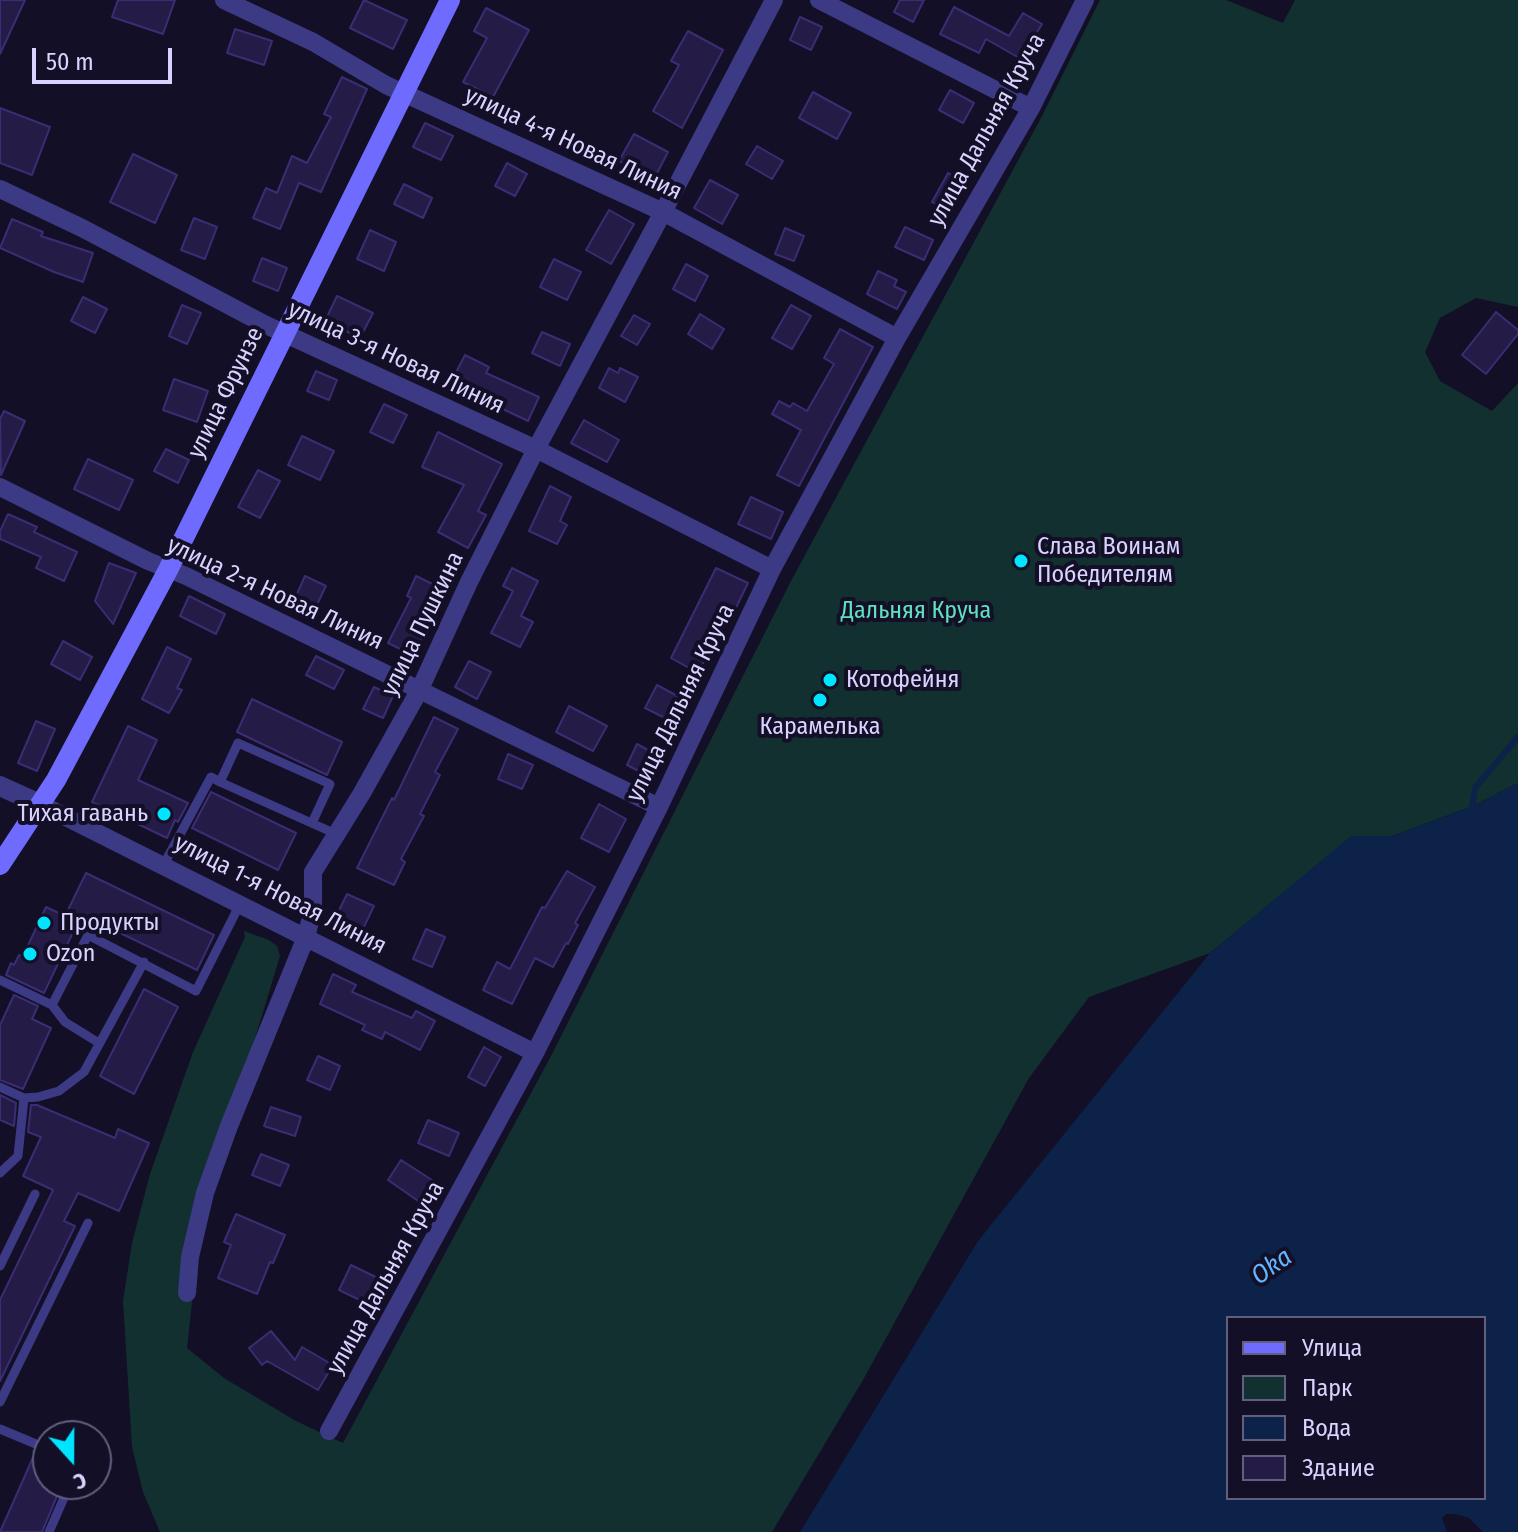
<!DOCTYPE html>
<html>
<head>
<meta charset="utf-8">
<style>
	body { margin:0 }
	#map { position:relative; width:1518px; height:1532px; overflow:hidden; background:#130f26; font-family:"Fira Sans Condensed",sans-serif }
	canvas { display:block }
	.legend { position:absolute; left:1226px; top:1316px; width:260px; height:184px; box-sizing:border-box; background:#130f26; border:2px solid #625e7d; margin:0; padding:10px 14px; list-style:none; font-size:24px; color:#d9d4ff }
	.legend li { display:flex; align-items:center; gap:16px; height:40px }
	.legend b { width:40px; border:2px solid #625e7d }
	.north { position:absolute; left:32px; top:1420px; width:80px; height:80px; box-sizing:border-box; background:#130f26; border:2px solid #625e7d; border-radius:50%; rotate:159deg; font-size:22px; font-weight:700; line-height:32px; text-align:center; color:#d9d4ff }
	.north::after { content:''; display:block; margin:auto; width:28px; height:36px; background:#00e5ff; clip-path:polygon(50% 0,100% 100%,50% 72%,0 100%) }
	.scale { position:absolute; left:32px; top:48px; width:140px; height:36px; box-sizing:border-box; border:4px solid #d9d4ff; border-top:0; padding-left:10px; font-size:24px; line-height:28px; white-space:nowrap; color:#d9d4ff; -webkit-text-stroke:6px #130f26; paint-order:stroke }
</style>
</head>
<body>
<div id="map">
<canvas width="1518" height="1532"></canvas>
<ul class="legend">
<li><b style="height:10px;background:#6f6bff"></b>Улица</li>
<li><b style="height:22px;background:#12302f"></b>Парк</li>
<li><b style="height:22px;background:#0c2248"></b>Вода</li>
<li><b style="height:22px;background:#241b47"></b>Здание</li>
</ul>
<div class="north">С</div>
<div class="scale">50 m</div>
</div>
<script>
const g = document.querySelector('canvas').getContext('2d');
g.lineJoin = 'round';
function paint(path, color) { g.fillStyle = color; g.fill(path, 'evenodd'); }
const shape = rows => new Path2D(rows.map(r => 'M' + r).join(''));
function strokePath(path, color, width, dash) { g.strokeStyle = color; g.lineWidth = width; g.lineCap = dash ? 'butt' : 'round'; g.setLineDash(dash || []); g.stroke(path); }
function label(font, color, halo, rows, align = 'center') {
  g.font = font + ' "Fira Sans Condensed",sans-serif'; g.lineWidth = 8; g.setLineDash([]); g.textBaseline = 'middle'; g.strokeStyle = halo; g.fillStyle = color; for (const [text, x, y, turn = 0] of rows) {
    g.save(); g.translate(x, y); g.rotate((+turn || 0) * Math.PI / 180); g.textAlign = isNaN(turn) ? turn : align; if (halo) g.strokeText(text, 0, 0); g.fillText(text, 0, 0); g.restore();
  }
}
paint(shape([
	[1100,0,1226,0,1283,23,1295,0,1518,0,1518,307,1476,298,1440,318,1425,352,1440,381,1492,411,1518,383,1518,783,1473,806,1392,836,1351,837,1210,953,1089,997,1029,1078,863,1380,772,1532,160,1532,143,1492,132,1447,123,1301,132,1243,150,1174,193,1052,245,937,244,931,269,940,277,946,280,956,202,1213,187,1348,224,1378,296,1421,343,1443,551,1056,792,579,1042,116]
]), '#12302f');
paint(shape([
	[1518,783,1518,1532,1483,1532,1469,1518,1455,1514,1446,1514,1442,1518,1447,1532,800,1532,978,1241,1210,953,1351,836,1392,836,1473,806],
	[1228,1318,1484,1318,1484,1498,1228,1498]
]), '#0c2248');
strokePath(shape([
	[1471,814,1475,788,1518,737]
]), '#0c2248', 6);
const building = shape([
	[0,0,25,0,0,54,0,0],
	[118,0,175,0,163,34,112,17,118,0],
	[364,0,407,20,393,49,350,28,364,0],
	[900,0,924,0,913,22,894,12,900,0],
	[954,7,1009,36,1023,13,1042,24,1021,59,986,39,979,53,940,34,954,7],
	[486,8,529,30,493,97,463,82,487,38,474,31,486,8],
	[800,17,822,27,811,50,790,40,800,17],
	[235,29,272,41,264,65,227,53,235,29],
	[688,31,723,50,682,128,653,111,679,65,671,61,688,31],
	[342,77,367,89,321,192,299,183,280,229,253,218,266,188,277,193,292,156,307,163,331,117,324,114,342,77],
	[950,90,974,103,963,123,939,110,950,90],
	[813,92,851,113,837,139,799,118,813,92],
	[0,108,50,127,32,175,0,163,0,108],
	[425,123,453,136,441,160,413,147,425,123],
	[634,134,668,152,654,179,619,161,634,134],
	[757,146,783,161,772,179,746,164,757,146],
	[133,154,177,175,155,223,110,202,133,154],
	[507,163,527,174,515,196,495,186,507,163],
	[948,173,965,182,949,211,932,202,948,173],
	[710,180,738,195,722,224,694,208,710,180],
	[404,184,432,198,423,218,394,204,404,184],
	[609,210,634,224,611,264,586,250,609,210],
	[194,218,217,227,205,259,181,250,194,218],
	[12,219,43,232,41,236,93,253,83,282,54,272,0,248,12,219],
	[905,227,933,240,924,260,895,247,905,227],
	[785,228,804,236,794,261,775,254,785,228],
	[370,230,396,242,384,271,357,259,370,230],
	[262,258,287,268,278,291,253,281,262,258],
	[554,259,581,272,567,300,540,287,554,259],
	[686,264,708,276,695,301,673,289,686,264],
	[878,271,897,280,894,286,906,292,897,309,867,294,878,271],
	[337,296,373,313,360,338,325,321,337,296],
	[83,297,107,309,95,333,71,321,83,297],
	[182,305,201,313,187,344,169,336,182,305],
	[791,305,811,316,792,349,772,338,791,305],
	[1496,312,1518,330,1518,334,1486,374,1462,355,1496,312],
	[700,314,724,329,712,349,688,334,700,314],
	[634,315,650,324,637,345,621,336,634,315],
	[840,329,873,347,799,486,777,475,801,430,772,414,779,401,790,407,793,403,807,411,834,364,824,358,840,329],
	[542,332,570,344,560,366,532,353,542,332],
	[465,355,489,367,486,373,539,397,528,421,450,384,465,355],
	[609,368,618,373,620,368,638,377,625,402,599,388,609,368],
	[316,371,337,380,329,400,307,391,316,371],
	[174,379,208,391,197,422,163,410,174,379],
	[384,404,407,415,393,443,370,432,384,404],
	[4,411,25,421,1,475,0,419,4,411],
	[584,420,619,440,607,462,571,443,584,420],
	[438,432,502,464,478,511,486,515,468,548,438,532,464,485,422,467,438,432],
	[302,436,334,451,320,480,288,465,302,436],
	[166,449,189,460,178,483,154,471,166,449],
	[88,459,133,480,119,510,74,489,88,459],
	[258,470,280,481,260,518,238,507,258,470],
	[550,486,571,497,560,521,567,525,557,544,529,531,550,486],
	[751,497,783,512,771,539,738,524,751,497],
	[8,514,37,527,34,532,77,552,64,581,36,568,41,557,0,539,0,531,8,514],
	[109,563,136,573,113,624,95,601,109,563],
	[512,568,538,581,521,616,533,622,520,647,491,633,513,591,503,586,512,568],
	[716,568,748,583,733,614,730,613,698,673,671,658,716,568],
	[305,576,326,586,311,617,291,607,305,576],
	[416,576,447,591,413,655,388,643,411,598,407,596,416,576],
	[189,596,225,614,216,634,180,616,189,596],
	[63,641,92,657,80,680,51,664,63,641],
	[167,647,191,659,177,688,182,690,169,713,142,699,167,647],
	[316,656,344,670,334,689,306,675,316,656],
	[469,661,491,672,477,699,455,687,469,661],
	[657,685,685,700,673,722,645,708,657,685],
	[374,687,393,696,383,718,363,709,374,687],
	[252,699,342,742,327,775,237,732,252,699],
	[569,706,607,726,593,751,556,732,569,706],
	[434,717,458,729,435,772,440,775,420,814,424,816,401,859,405,862,394,885,357,868,392,798,394,800,434,717],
	[36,721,55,729,37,771,18,763,36,721],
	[128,726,157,740,138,780,188,803,178,822,175,820,167,838,92,802,128,726],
	[637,744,661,757,650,777,627,765,637,744],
	[508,754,533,765,522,789,498,779,508,754],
	[211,792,296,833,278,870,192,828,211,792],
	[599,804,626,819,609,852,581,838,599,804],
	[567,871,595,887,575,923,578,925,568,944,566,943,553,967,535,958,512,1004,483,990,497,962,510,969,542,907,545,908,567,871],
	[86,873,214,935,197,970,91,919,88,927,65,916,86,873],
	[347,894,374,906,361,933,334,921,347,894],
	[46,907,78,922,44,993,6,975,11,963,14,965,19,955,23,956,46,907],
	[426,929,445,937,432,967,413,959,426,929],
	[333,974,356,985,352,992,412,1018,416,1011,435,1021,420,1050,385,1032,382,1039,362,1030,365,1025,320,1004,333,974],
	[144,989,178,1007,134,1094,100,1076,144,989],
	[14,995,38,1006,32,1019,51,1028,23,1089,0,1080,0,1025,14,995],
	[484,1047,501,1057,485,1086,468,1077,484,1047],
	[318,1056,340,1066,330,1090,307,1080,318,1056],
	[0,1095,16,1103,14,1126,0,1120,0,1095],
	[31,1105,37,1105,115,1138,118,1129,149,1143,119,1211,78,1193,64,1221,75,1226,0,1381,0,1300,53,1190,23,1176,41,1137,28,1132,31,1105],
	[271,1107,301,1117,295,1136,264,1126,271,1107],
	[428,1120,459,1133,449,1156,418,1143,428,1120],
	[261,1154,289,1165,280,1186,252,1175,261,1154],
	[401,1160,435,1182,421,1203,388,1180,401,1160],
	[236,1214,285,1235,273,1263,270,1262,257,1294,218,1278,231,1245,224,1242,236,1214],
	[351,1265,384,1281,372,1306,339,1290,351,1265],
	[271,1331,295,1360,302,1347,333,1365,318,1390,267,1361,262,1365,249,1348,271,1331],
	[35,1453,48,1459,48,1484,62,1484,42,1532,0,1532,35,1453]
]);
paint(building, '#241b47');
strokePath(building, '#3b2d73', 2);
strokePath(shape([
	[312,823,330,784,238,743,220,782,336,834],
	[164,864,211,777,220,782],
	[0,980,52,1005,88,935,196,991,240,904],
	[52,1005,65,1022,99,1043],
	[0,1087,24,1098,38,1097,59,1091,84,1072,144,962],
	[0,1173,18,1156,24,1098],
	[0,1266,35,1194],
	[0,1402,88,1223],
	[0,1429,48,1449],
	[49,1532,70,1484]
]), '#3d3a85', 9);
strokePath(shape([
	[224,0,313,42,386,85,663,212,897,338],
	[819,0,1031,108],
	[0,189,82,228,266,325,536,449,772,569],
	[0,487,148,561,186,576,659,807],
	[40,804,535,1053],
	[187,1293,190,1257,205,1193,229,1126,306,937,313,910,313,872,362,793,420,689,469,582,536,449,663,212,774,0],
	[329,1431,535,1053,659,807,772,569,897,338,1031,108,1085,0]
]), '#3d3a85', 18);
strokePath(shape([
	[0,786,40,804]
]), '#3d3a85', 20);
strokePath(shape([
	[0,865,56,780,168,570,450,0]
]), '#6f6bff', 20);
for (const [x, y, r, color] of [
	[1021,561,8,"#00e5ff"],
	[830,680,8,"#00e5ff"],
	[820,700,8,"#00e5ff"],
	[164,814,8,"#00e5ff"],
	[44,923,8,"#00e5ff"],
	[30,954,8,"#00e5ff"]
]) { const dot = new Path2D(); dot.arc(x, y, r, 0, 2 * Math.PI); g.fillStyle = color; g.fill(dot); strokePath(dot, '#130f26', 3); }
label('24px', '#d9d4ff', '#130f26', [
	["улица Дальняя Круча",987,130,-61],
	["улица 4-я Новая Линия",573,144,25],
	["улица 3-я Новая Линия",396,358,25],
	["улица Фрунзе",226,393,-64],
	["улица 2-я Новая Линия",275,594,25],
	["улица Пушкина",423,624,-64],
	["улица Дальняя Круча",681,703,-64],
	["улица 1-я Новая Линия",280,895,27],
	["улица Дальняя Круча",386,1278,-61]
]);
label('24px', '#d9d4ff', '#130f26', [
	["Слава Воинам",1037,547],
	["Победителям",1037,575],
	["Котофейня",846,680],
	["Карамелька",820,727,"center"],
	["Тихая гавань",148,814,"right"],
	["Продукты",60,923],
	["Ozon",46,954]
], 'left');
label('24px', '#5fe0c0', '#130f26', [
	["Дальняя Круча",916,611]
]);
label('italic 26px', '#62b6ff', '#130f26', [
	["Oka",1272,1267,-35]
]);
</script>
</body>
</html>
